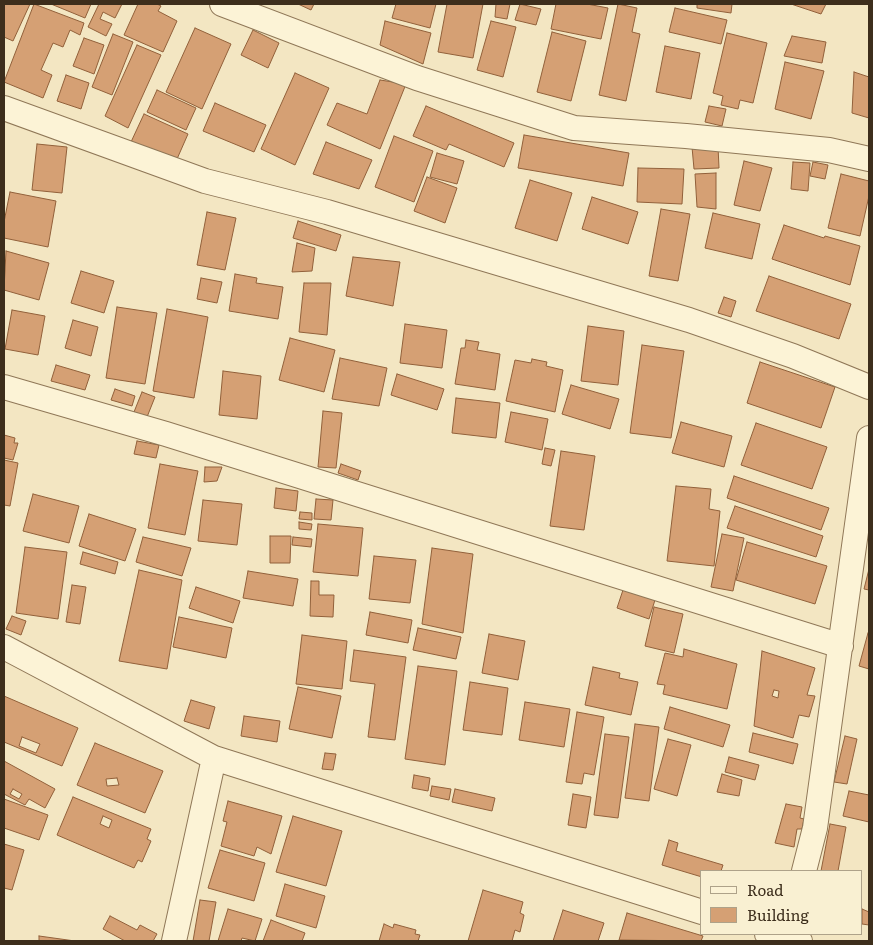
<!DOCTYPE html>
<html>
<head>
<meta charset="utf-8">
<style>
	body { margin:0 }
	#map { position:relative; width:873px; height:945px; overflow:hidden; background:#f3e6c2; font-family:Literata,serif }
	canvas { display:block }
	.frame { position:absolute; inset:0; border:5px solid #3d2e1c; pointer-events:none }
	.legend { position:absolute; left:700px; top:870px; width:162px; height:65px; box-sizing:border-box; background:#f9f0d2; border:1px solid #aea289; margin:0; padding:6px 9px; list-style:none; font-size:15px; color:#3d2e1c }
	.legend li { display:flex; align-items:center; gap:10px; height:25px }
	.legend b { width:25px; border:1px solid #aea289 }
</style>
</head>
<body>
<div id="map">
<canvas width="873" height="945"></canvas>
<div class="frame"></div>
<ul class="legend">
<li><b style="height:6px;background:#fcf3d6"></b>Road</li>
<li><b style="height:14px;background:#d5a074"></b>Building</li>
</ul>
</div>
<script>
const g = document.querySelector('canvas').getContext('2d');
g.lineJoin = 'round';
function paint(path, color) { g.fillStyle = color; g.fill(path, 'evenodd'); }
const shape = rows => new Path2D(rows.map(r => 'M' + r).join(''));
function strokePath(path, color, width, dash) { g.strokeStyle = color; g.lineWidth = width; g.lineCap = dash ? 'butt' : 'round'; g.setLineDash(dash || []); g.stroke(path); }
const building = shape([
	[4,4,30,4,13,41,4,37,4,4],
	[34,4,84,23,80,35,70,30,63,47,53,43,41,70,52,75,43,98,4,82,34,4],
	[51,4,91,4,85,18,51,4],
	[99,4,122,4,115,18,103,12,100,19,112,24,106,36,88,27,99,4],
	[138,4,157,4,161,6,158,11,177,21,163,52,124,35,138,4],
	[298,4,314,4,311,10,298,4],
	[396,4,436,4,430,28,392,18,396,4],
	[447,4,483,4,473,58,438,52,447,4],
	[496,4,510,4,507,19,495,17,496,4],
	[520,4,541,9,536,25,515,20,520,4],
	[556,4,587,4,608,8,601,39,551,29,556,4],
	[618,4,637,8,632,32,640,34,626,101,599,95,618,4],
	[697,4,732,4,731,13,697,8,697,4],
	[791,4,826,4,821,14,791,4],
	[675,8,727,20,721,44,669,32,675,8],
	[385,21,431,33,423,64,380,45,385,21],
	[491,21,516,27,503,77,477,70,491,21],
	[195,28,231,44,202,109,166,92,195,28],
	[253,30,279,43,268,68,241,55,253,30],
	[552,32,586,41,571,101,537,92,552,32],
	[727,33,767,43,753,103,740,100,738,109,721,105,723,96,713,93,727,33],
	[113,34,133,42,112,95,92,87,113,34],
	[792,36,826,42,822,63,784,56,792,36],
	[84,38,104,45,94,74,73,66,84,38],
	[137,45,161,55,128,128,105,116,137,45],
	[665,46,700,53,691,99,656,92,665,46],
	[785,62,824,71,811,119,775,109,785,62],
	[854,72,869,77,869,118,852,113,854,72],
	[295,73,329,88,295,165,261,149,295,73],
	[66,75,89,83,81,109,57,101,66,75],
	[380,80,406,84,380,149,327,125,337,103,367,114,380,80],
	[157,90,196,108,186,130,147,112,157,90],
	[215,103,266,125,254,152,203,131,215,103],
	[426,106,514,143,504,167,449,144,446,150,413,136,426,106],
	[709,106,726,109,722,126,705,122,709,106],
	[144,114,188,134,177,159,131,142,144,114],
	[524,135,629,153,623,186,518,168,524,135],
	[394,136,433,151,414,202,375,187,394,136],
	[326,142,372,160,359,189,313,174,326,142],
	[37,144,67,147,62,193,32,190,37,144],
	[718,146,719,168,694,169,692,147,718,146],
	[437,153,464,161,457,184,430,177,437,153],
	[744,161,772,168,760,211,734,205,744,161],
	[793,162,810,163,808,191,791,189,793,162],
	[813,162,828,165,825,179,810,176,813,162],
	[638,168,684,169,682,204,637,202,638,168],
	[716,173,716,209,697,207,695,174,716,173],
	[841,174,869,181,869,196,860,236,828,228,841,174],
	[427,177,457,188,445,223,414,211,427,177],
	[530,180,572,193,557,241,515,228,530,180],
	[10,192,56,201,48,247,4,238,4,222,10,192],
	[592,197,638,212,628,244,582,229,592,197],
	[661,209,690,214,678,281,649,276,661,209],
	[207,212,236,218,225,270,197,265,207,212],
	[713,213,760,224,752,259,705,248,713,213],
	[298,221,341,235,336,251,293,238,298,221],
	[784,225,824,238,825,236,860,246,850,285,772,259,784,225],
	[297,243,315,248,312,271,292,272,297,243],
	[6,251,49,263,39,300,4,290,6,251],
	[353,257,400,262,393,306,346,296,353,257],
	[81,271,114,281,104,313,71,303,81,271],
	[235,274,257,278,256,283,283,287,278,319,229,311,235,274],
	[769,276,851,304,839,339,756,311,769,276],
	[201,278,222,282,217,303,197,299,201,278],
	[304,283,331,283,327,335,299,332,304,283],
	[724,297,736,301,731,317,718,313,724,297],
	[117,307,157,313,145,384,106,378,117,307],
	[167,309,208,317,194,398,153,391,167,309],
	[12,310,45,316,38,355,5,349,12,310],
	[73,320,98,327,91,356,65,348,73,320],
	[405,324,447,330,442,368,400,363,405,324],
	[588,326,624,331,618,385,581,381,588,326],
	[290,338,335,350,324,392,279,380,290,338],
	[466,340,479,342,477,350,500,354,495,390,455,384,461,348,465,348,466,340],
	[642,345,684,351,671,438,630,433,642,345],
	[340,358,387,368,379,406,332,399,340,358],
	[532,359,547,362,546,366,563,370,555,412,506,401,515,360,531,363,532,359],
	[760,362,835,387,821,428,747,403,760,362],
	[56,365,90,375,85,390,51,381,56,365],
	[223,371,261,376,257,419,219,415,223,371],
	[397,374,444,389,437,410,391,395,397,374],
	[571,385,619,399,610,429,562,414,571,385],
	[115,389,135,396,132,406,111,400,115,389],
	[142,392,155,397,147,417,134,412,142,392],
	[456,398,500,403,496,438,452,433,456,398],
	[323,411,342,413,336,468,318,467,323,411],
	[511,412,548,419,542,450,505,442,511,412],
	[681,422,732,436,724,467,672,453,681,422],
	[756,423,827,447,812,489,741,465,756,423],
	[4,435,15,438,14,443,18,443,13,460,4,458,4,435],
	[137,441,159,445,156,458,134,454,137,441],
	[545,448,555,450,551,466,542,464,545,448],
	[561,451,595,456,584,530,550,526,561,451],
	[4,460,18,463,10,506,4,505,4,460],
	[160,464,198,471,185,535,148,528,160,464],
	[341,464,361,471,358,480,338,473,341,464],
	[205,467,222,467,217,481,204,482,205,467],
	[734,476,829,508,821,530,727,498,734,476],
	[676,486,711,489,709,509,720,511,714,566,667,561,676,486],
	[276,488,298,491,296,511,274,508,276,488],
	[33,494,79,506,69,543,23,531,33,494],
	[316,499,333,500,331,520,314,519,316,499],
	[203,500,242,504,237,545,198,541,203,500],
	[735,506,823,536,816,557,727,528,735,506],
	[300,512,312,513,312,520,299,519,300,512],
	[89,514,136,529,125,561,79,546,89,514],
	[299,522,312,524,311,530,299,529,299,522],
	[318,524,363,528,358,576,313,572,318,524],
	[722,534,744,538,733,591,711,587,722,534],
	[270,536,291,536,290,563,270,563,270,536],
	[143,537,191,548,182,576,136,562,143,537],
	[293,537,312,539,311,547,292,545,293,537],
	[747,542,827,566,815,604,736,580,747,542],
	[25,547,67,552,58,619,16,613,25,547],
	[432,548,473,554,463,633,422,624,432,548],
	[83,552,118,562,115,574,80,564,83,552],
	[374,556,416,560,410,603,369,599,374,556],
	[869,569,869,590,864,589,869,569],
	[139,570,182,580,167,669,119,661,139,570],
	[248,571,298,579,293,606,243,598,248,571],
	[311,581,319,581,319,595,334,595,333,617,310,616,311,581],
	[72,585,86,587,80,624,66,622,72,585],
	[196,587,240,601,233,623,189,608,196,587],
	[623,590,655,600,649,619,617,608,623,590],
	[654,607,683,614,674,653,645,646,654,607],
	[370,612,412,620,408,643,366,635,370,612],
	[12,616,26,621,21,635,6,629,12,616],
	[179,617,232,628,226,658,173,647,179,617],
	[418,628,461,637,456,659,413,650,418,628],
	[868,633,869,633,869,669,859,666,868,633],
	[489,634,525,641,518,680,482,673,489,634],
	[302,635,347,641,342,689,296,684,302,635],
	[684,649,737,664,727,709,663,694,665,685,657,684,665,653,683,657,684,649],
	[354,650,406,657,395,740,368,737,375,684,350,681,354,650],
	[762,651,815,668,807,695,815,696,809,717,799,715,793,738,754,726,762,651],
	[774,690,779,691,778,698,772,696,774,690],
	[418,666,457,671,445,765,405,759,418,666],
	[593,667,620,673,619,678,638,682,631,715,585,705,593,667],
	[470,682,508,688,502,735,463,730,470,682],
	[298,687,341,696,332,738,289,729,298,687],
	[4,696,78,728,62,766,4,742,4,696],
	[22,737,40,744,36,753,19,746,22,737],
	[191,700,215,707,209,729,184,721,191,700],
	[525,702,570,709,564,747,519,740,525,702],
	[670,707,730,725,723,747,664,729,670,707],
	[577,712,604,717,594,775,584,773,582,784,566,782,577,712],
	[244,716,280,721,277,742,241,736,244,716],
	[635,724,659,727,649,801,625,798,635,724],
	[753,733,798,744,793,764,749,752,753,733],
	[605,734,629,737,618,818,594,815,605,734],
	[845,736,857,739,847,784,834,782,845,736],
	[668,739,691,745,677,796,654,789,668,739],
	[95,743,163,771,145,813,77,785,95,743],
	[117,778,119,785,107,786,106,779,117,778],
	[325,753,336,754,333,770,322,769,325,753],
	[729,757,759,765,755,780,725,772,729,757],
	[4,761,55,789,45,808,29,799,25,805,4,794,4,761],
	[13,789,22,794,19,799,10,794,13,789],
	[722,774,742,780,739,796,717,792,722,774],
	[414,775,430,778,428,791,412,788,414,775],
	[432,786,451,789,449,800,430,796,432,786],
	[455,789,495,798,492,811,452,802,455,789],
	[849,791,869,795,869,822,843,816,849,791],
	[573,794,591,797,586,828,568,825,573,794],
	[73,797,151,829,147,839,151,841,142,862,138,860,134,868,57,835,73,797],
	[103,816,112,820,109,828,100,824,103,816],
	[4,799,48,815,39,840,4,828,4,799],
	[228,801,282,816,271,854,257,847,254,856,221,846,227,822,223,821,228,801],
	[786,804,802,807,800,818,804,819,802,829,797,829,794,847,775,843,786,804],
	[293,816,342,831,326,886,276,872,293,816],
	[830,824,846,827,838,871,821,871,830,824],
	[669,840,678,843,676,851,723,865,721,871,702,871,702,877,662,865,669,840],
	[4,844,24,850,12,890,4,888,4,844],
	[220,850,265,863,254,901,208,888,220,850],
	[285,884,325,896,316,928,276,916,285,884],
	[483,890,523,902,520,913,524,915,520,932,515,930,512,941,468,941,483,890],
	[200,900,216,902,209,941,193,941,200,900],
	[228,909,262,919,255,941,242,938,241,941,218,941,228,909],
	[862,909,869,912,869,925,862,924,862,909],
	[563,910,604,923,598,941,553,941,563,910],
	[627,913,703,936,701,941,619,940,627,913],
	[110,916,137,930,140,925,157,934,153,941,125,941,103,929,110,916],
	[271,920,305,933,302,941,263,941,271,920],
	[384,924,393,928,394,924,416,930,415,934,420,935,418,941,379,941,384,924],
	[39,936,75,941,39,941,39,936]
]);
paint(building, '#d5a074');
strokePath(building, '#91603a', 1);
const minor = shape([
	[222,4,417,78,574,128,686,136,829,150,869,159],
	[4,108,205,181,327,212,689,320,793,356,869,387],
	[4,387,166,434,841,646],
	[4,647,214,758,702,912],
	[804,871,815,828,869,438],
	[767,934,800,941],
	[174,941,214,758]
]);
strokePath(minor, '#8f7757', 26);
strokePath(minor, '#fcf3d6', 24);
</script>
</body>
</html>
